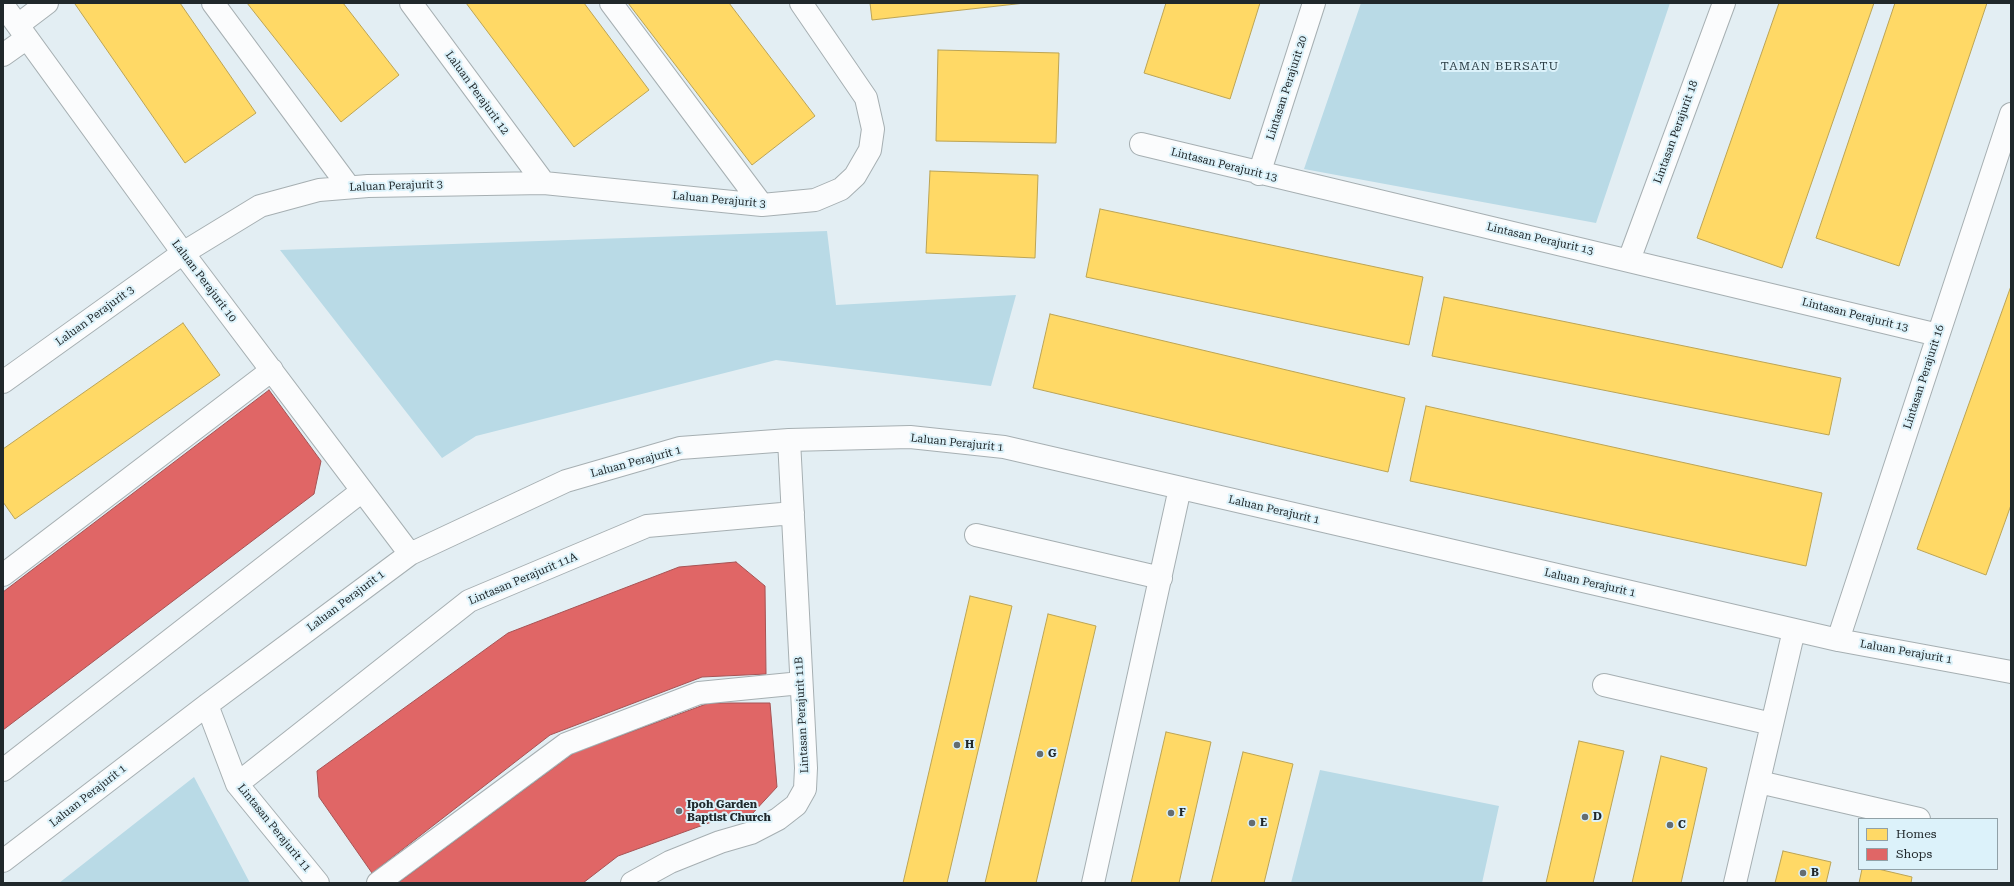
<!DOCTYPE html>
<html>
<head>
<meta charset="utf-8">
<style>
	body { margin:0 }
	#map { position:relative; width:2014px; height:886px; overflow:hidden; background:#e3eef3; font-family:"Roboto Serif",serif }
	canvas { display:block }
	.frame { position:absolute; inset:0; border:4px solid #20282b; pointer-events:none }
	.legend { position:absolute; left:1858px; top:818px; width:140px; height:52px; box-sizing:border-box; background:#dcf2fa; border:1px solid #91a1a7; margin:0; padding:5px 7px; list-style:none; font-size:12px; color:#20282b }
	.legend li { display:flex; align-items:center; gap:8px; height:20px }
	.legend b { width:20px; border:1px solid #91a1a7 }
</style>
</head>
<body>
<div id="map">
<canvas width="2014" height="886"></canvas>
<div class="frame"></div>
<ul class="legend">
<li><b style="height:11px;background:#ffd966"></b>Homes</li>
<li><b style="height:11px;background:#e06666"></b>Shops</li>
</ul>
</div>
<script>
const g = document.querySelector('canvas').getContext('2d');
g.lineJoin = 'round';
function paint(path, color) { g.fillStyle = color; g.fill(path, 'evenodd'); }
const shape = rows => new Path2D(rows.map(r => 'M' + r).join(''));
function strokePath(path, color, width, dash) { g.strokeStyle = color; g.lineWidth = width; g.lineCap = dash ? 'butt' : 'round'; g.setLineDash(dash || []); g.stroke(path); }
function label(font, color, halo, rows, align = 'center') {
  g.font = font + ' "Roboto Serif",serif'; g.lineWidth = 4; g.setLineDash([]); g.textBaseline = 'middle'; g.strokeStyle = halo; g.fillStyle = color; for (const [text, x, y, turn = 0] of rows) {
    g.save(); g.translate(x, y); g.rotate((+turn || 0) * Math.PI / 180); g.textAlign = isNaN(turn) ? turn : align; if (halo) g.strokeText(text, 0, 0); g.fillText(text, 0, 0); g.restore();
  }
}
paint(shape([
	[1361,3,1670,3,1596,223,1304,169],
	[827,231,836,305,1016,295,991,386,776,360,476,436,442,458,280,250],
	[1320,770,1499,806,1482,883,1291,883],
	[194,777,250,883,59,883]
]), '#b9dae6');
const homes = shape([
	[77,3,180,3,256,113,185,163,75,4,77,3],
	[247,3,343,3,399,75,341,122,247,3],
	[466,3,584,3,649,90,574,147,466,3],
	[628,3,729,3,815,116,752,165,628,3],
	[870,3,1025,3,872,20,870,3],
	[1166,3,1260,3,1230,99,1144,73,1166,3],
	[1779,3,1874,3,1782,268,1697,238,1779,3],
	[1895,3,1987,3,1899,266,1816,238,1895,3],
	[938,50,1059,53,1056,143,936,141,938,50],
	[930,171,1038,175,1035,258,926,253,930,171],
	[1100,209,1423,277,1409,345,1086,277,1100,209],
	[2011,286,2011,505,1986,575,1917,549,2011,286],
	[1444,297,1841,378,1829,435,1432,356,1444,297],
	[1050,314,1405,398,1388,472,1033,388,1050,314],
	[183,323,220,375,15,519,3,502,3,449,183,323],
	[1426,406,1822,493,1806,566,1410,481,1426,406],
	[970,596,1012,606,947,883,903,883,970,596],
	[1048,614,1096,626,1036,883,985,883,1048,614],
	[1166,732,1211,742,1179,883,1131,883,1166,732],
	[1579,741,1624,751,1593,883,1546,883,1579,741],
	[1243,752,1293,764,1264,883,1211,883,1243,752],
	[1661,756,1707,768,1681,883,1632,883,1661,756],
	[1783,851,1831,862,1826,883,1775,883,1783,851],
	[1862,869,1878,869,1912,877,1911,883,1859,883,1862,869]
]);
paint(homes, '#ffd966');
strokePath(homes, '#bca454', 1);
const shops = shape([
	[269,390,321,461,314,494,3,730,3,592,269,390],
	[736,562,765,586,766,674,702,677,550,735,372,873,319,797,317,771,508,633,679,567,736,562],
	[709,703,770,703,777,787,752,814,728,816,618,856,583,883,398,883,574,753,709,703]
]);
paint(shops, '#e06666');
strokePath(shops, '#a65354', 1);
const minor = shape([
	[213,3,349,187],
	[411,3,544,183],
	[611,3,762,205],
	[3,5,183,253,410,554],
	[18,25,47,3],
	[3,55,27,38],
	[1141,144,1938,335],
	[1259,174,1314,3],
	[1629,260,1724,3],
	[3,382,183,253,260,206,319,190,368,186,544,183,762,205,815,200,841,189,855,176,870,150,873,129,866,98,801,3],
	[976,535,1161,578],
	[3,575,272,370],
	[1838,640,2011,114],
	[1604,685,1772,724],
	[207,705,237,784,318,883],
	[3,770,362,491],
	[1759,782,1919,819],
	[237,784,469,601,647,526,793,513],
	[3,861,207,705,410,554,566,481,680,448,789,440,910,437,1004,447,1838,640,2011,672],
	[378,883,566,744,699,693,801,683],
	[632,883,670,862,720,842,751,833,778,819,796,805,805,789,806,768,789,440],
	[1093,883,1180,488],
	[1735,883,1794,630]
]);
strokePath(minor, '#a6afb2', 24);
strokePath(minor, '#fbfcfd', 22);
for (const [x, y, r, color] of [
	[957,745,4,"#646d71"],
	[1040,754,4,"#646d71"],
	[679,811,4,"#646d71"],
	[1171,813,4,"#646d71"],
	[1585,817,4,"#646d71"],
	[1252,823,4,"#646d71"],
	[1670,825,4,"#646d71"],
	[1803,873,4,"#646d71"]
]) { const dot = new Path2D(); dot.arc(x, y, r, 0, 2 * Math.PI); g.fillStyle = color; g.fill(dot); strokePath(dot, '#dcf2fa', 1.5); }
label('11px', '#20282b', '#dcf2fa', [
	["Lintasan Perajurit 20",1287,88,-72],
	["Laluan Perajurit 12",477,93,54],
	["Lintasan Perajurit 18",1676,132,-70],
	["Lintasan Perajurit 13",1224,165,14],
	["Laluan Perajurit 3",396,186,-2],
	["Laluan Perajurit 3",719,200,5],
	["Lintasan Perajurit 13",1540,239,13],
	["Laluan Perajurit 10",204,281,53],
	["Lintasan Perajurit 13",1855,315,14],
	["Laluan Perajurit 3",95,316,-36],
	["Lintasan Perajurit 16",1924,377,-72],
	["Laluan Perajurit 1",957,443,6],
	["Laluan Perajurit 1",636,462,-15],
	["Laluan Perajurit 1",1274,510,13],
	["Lintasan Perajurit 11A",523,579,-23],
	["Laluan Perajurit 1",1590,583,13],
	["Laluan Perajurit 1",346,601,-37],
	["Laluan Perajurit 1",1906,652,10],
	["Lintasan Perajurit 11B",802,715,-93],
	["Laluan Perajurit 1",88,796,-38],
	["Lintasan Perajurit 11",274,828,51]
]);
label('bold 11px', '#20282b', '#dcf2fa', [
	["H",965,745],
	["G",1048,754],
	["Ipoh Garden",687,805],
	["Baptist Church",687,818],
	["F",1179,813],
	["D",1593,817],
	["E",1260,823],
	["C",1678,825],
	["B",1811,873]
], 'left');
g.letterSpacing = '1px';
label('12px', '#2c3e45', '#dcf2fa', [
	["TAMAN BERSATU",1500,66]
]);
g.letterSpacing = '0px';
</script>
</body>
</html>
